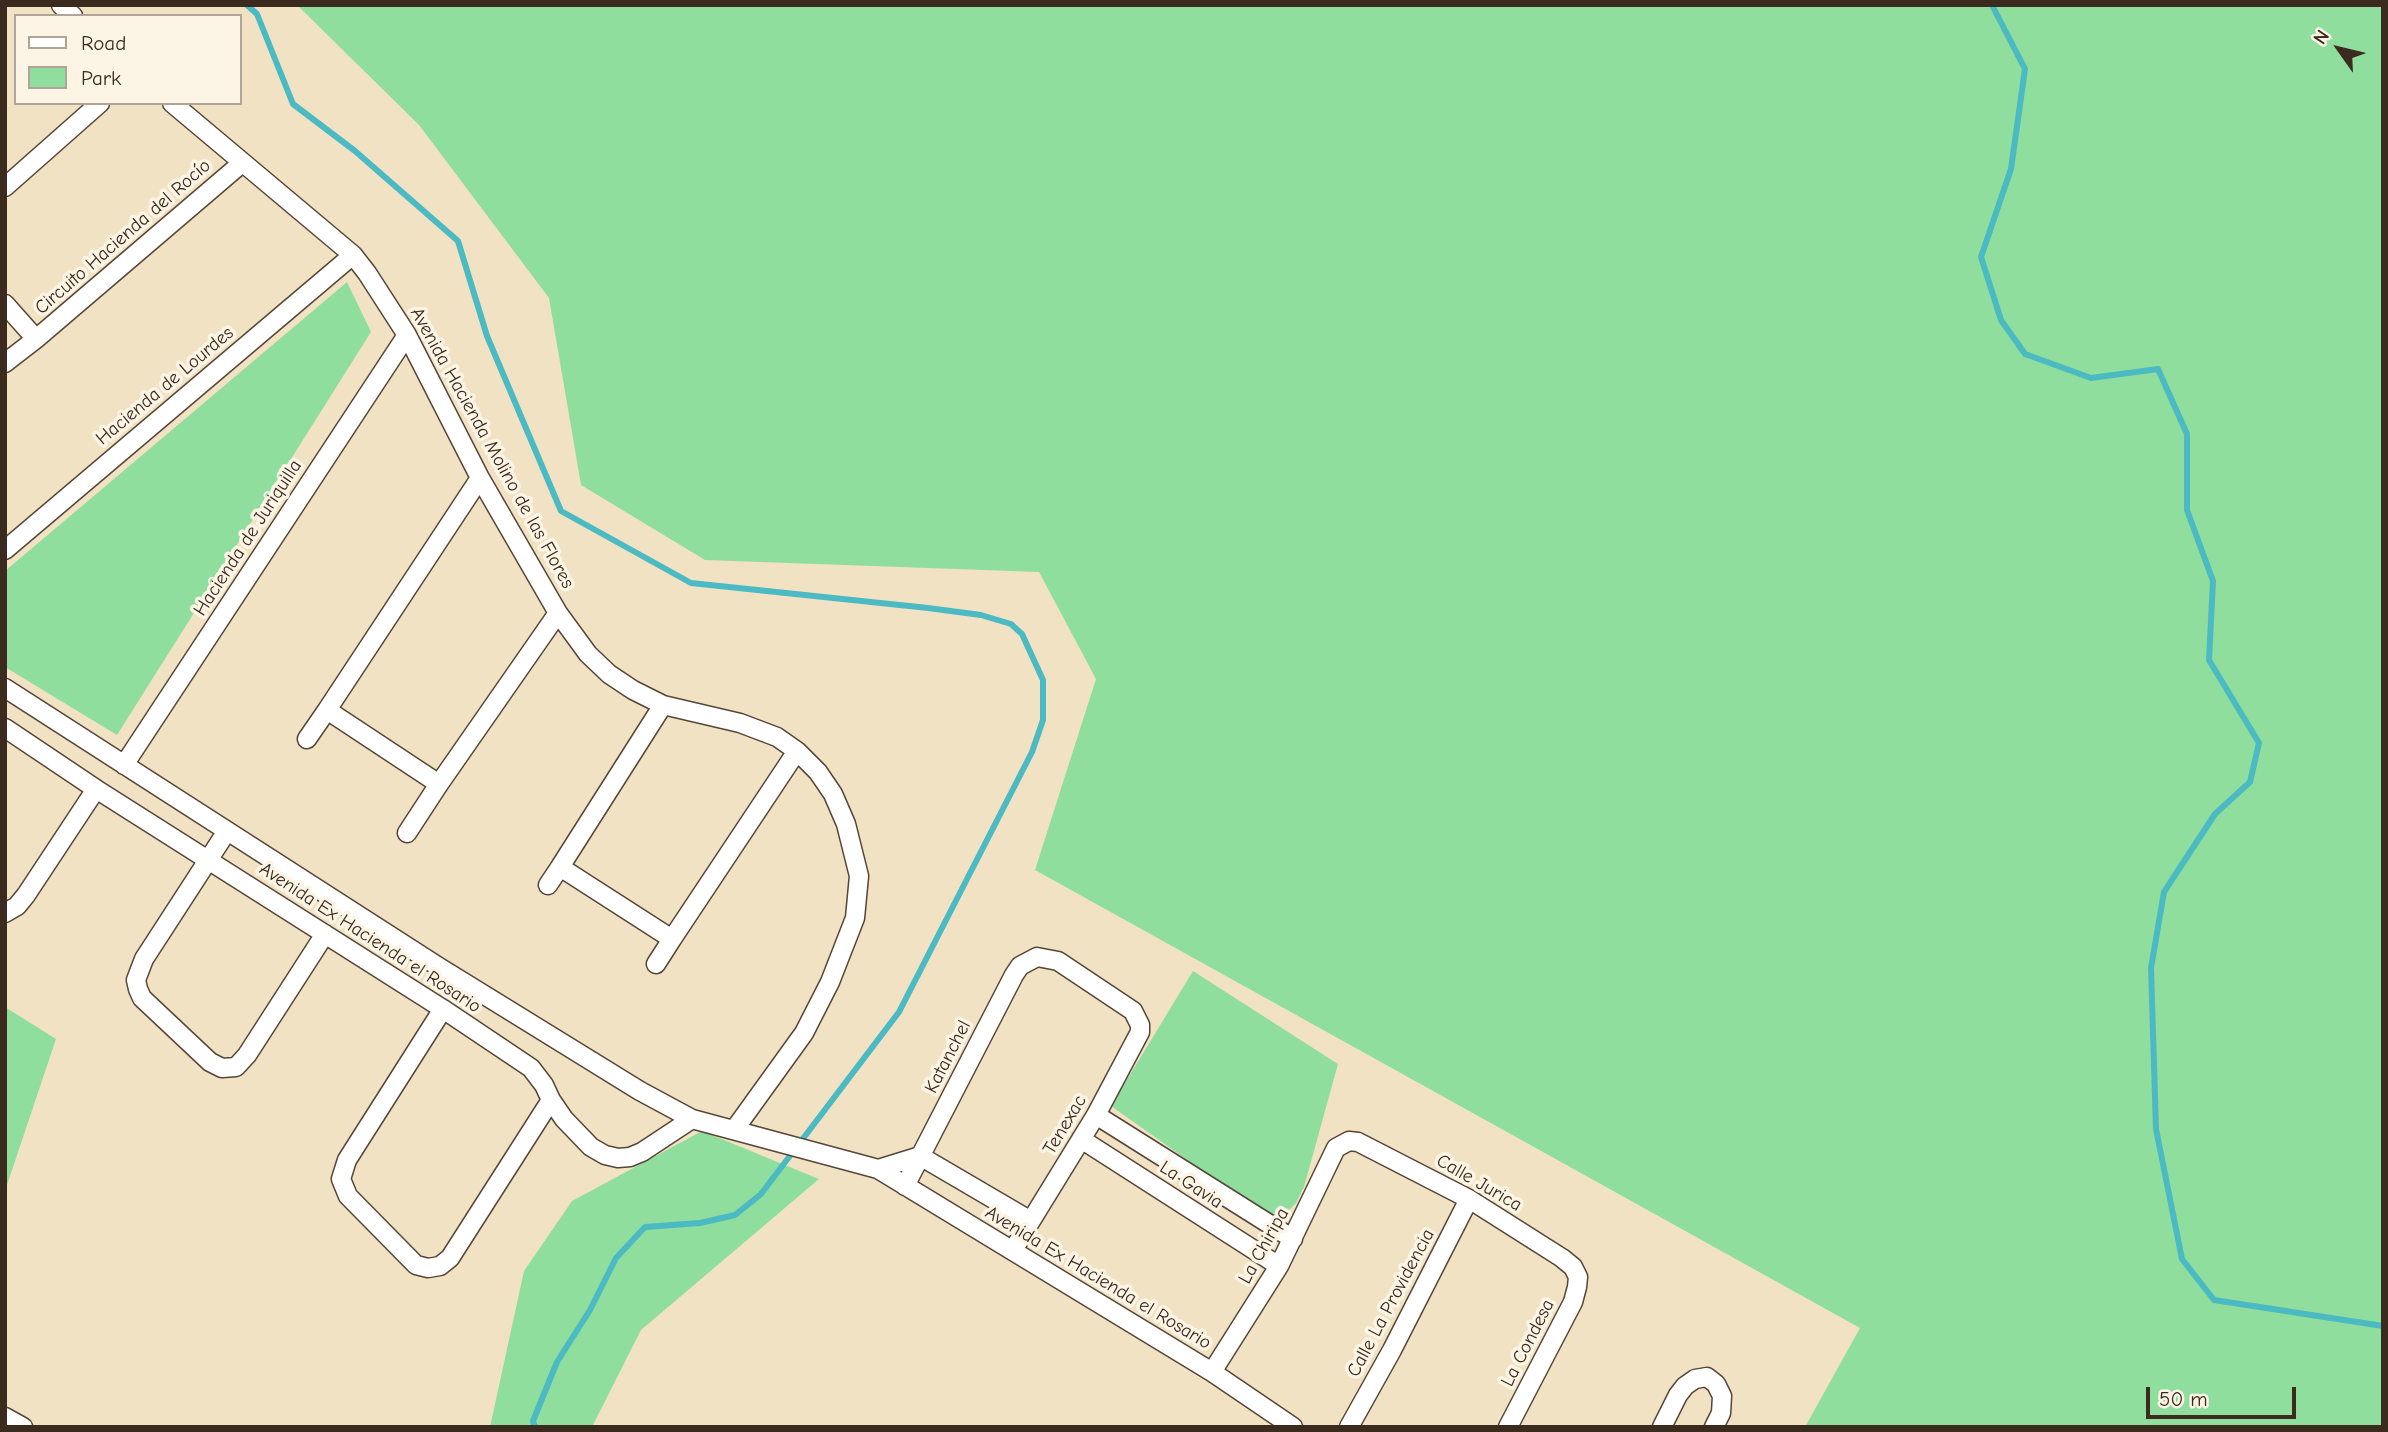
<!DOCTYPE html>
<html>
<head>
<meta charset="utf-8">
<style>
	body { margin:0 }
	#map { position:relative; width:2388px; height:1432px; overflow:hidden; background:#f2e2c4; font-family:"Comic Neue",sans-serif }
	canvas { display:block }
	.frame { position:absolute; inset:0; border:7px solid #3b2a1e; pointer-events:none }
	.legend { position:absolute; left:14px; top:14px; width:228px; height:91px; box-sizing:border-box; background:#fcf5e5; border:2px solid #afa495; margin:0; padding:9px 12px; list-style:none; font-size:21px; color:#3b2a1e }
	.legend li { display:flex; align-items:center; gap:14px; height:35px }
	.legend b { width:35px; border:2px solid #afa495 }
	.north { position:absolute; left:2304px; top:14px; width:70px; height:70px; -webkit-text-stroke:5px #fcf5e5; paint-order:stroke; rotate:304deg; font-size:19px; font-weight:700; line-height:28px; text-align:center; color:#3b2a1e }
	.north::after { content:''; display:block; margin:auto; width:24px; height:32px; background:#3b2a1e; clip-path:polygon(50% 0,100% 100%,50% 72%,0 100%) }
	.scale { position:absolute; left:2146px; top:1387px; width:150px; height:32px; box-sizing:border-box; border:4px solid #3b2a1e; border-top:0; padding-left:9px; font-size:21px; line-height:24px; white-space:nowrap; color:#3b2a1e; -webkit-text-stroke:5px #fcf5e5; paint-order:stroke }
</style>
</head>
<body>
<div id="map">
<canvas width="2388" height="1432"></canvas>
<div class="frame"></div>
<ul class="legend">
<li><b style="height:9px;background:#fff"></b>Road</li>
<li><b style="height:19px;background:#90de9d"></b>Park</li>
</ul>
<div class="north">N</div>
<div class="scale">50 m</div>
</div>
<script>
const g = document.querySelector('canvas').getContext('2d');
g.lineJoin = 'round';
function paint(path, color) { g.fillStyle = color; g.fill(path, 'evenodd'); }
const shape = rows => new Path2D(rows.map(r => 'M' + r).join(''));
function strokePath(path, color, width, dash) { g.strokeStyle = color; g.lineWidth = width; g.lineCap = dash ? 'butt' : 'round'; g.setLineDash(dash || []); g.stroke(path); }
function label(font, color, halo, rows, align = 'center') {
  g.font = font + ' "Comic Neue",sans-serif'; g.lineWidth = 7; g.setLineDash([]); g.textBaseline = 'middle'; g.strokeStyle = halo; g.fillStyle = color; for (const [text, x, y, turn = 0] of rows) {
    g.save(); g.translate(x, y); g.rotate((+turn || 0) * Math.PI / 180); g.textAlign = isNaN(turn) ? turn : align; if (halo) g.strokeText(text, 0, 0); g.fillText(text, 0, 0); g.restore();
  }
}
paint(shape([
	[297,5,2383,5,2383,1427,1805,1427,1860,1328,1035,870,1096,679,1039,572,705,560,581,485,549,298,419,125],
	[347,282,371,332,117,735,5,667,5,571],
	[1193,971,1338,1064,1304,1187,1296,1203,1287,1212,1276,1218,1265,1215,1111,1106],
	[5,1007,56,1039,5,1191],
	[702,1131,819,1179,641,1330,592,1427,490,1427,524,1271,572,1201]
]), '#90de9d');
strokePath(shape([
	[247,5,257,14,293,104,355,151,458,241,487,336,561,511,691,583,928,608,981,615,1011,624,1022,634,1043,680,1043,720,1032,752,899,1012,761,1194,735,1215,700,1223,645,1227,616,1258,590,1310,557,1362,533,1421,535,1427],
	[1992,5,2025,69,2011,169,1981,257,2001,320,2025,354,2091,378,2158,369,2187,434,2187,510,2213,581,2209,660,2259,743,2250,782,2215,814,2164,892,2151,968,2156,1129,2182,1259,2214,1300,2383,1326]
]), '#4bbac2', 6);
const minor = shape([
	[61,5,73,16],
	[172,103,353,255,367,273,407,335,480,478,558,613,588,654,609,674,633,690,663,705,740,723,777,737,797,751,818,772,833,794,846,824,859,876,855,918,830,982,804,1033,734,1130],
	[5,187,100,103],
	[5,304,36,339,242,163],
	[5,363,36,339],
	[480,478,327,710,439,784,558,613],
	[5,550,353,255],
	[5,688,439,967,640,1091,692,1119,642,1152,630,1157,618,1158,605,1155,591,1147,564,1119,551,1100,544,1085,531,1068,443,1009,96,789,5,728],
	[663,705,560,867,672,939,797,751],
	[307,739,327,710],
	[124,765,407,335],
	[227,831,144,959,136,980,138,989,142,998,210,1062,222,1068,236,1067,247,1055,325,934],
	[407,833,439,784],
	[548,885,560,867],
	[5,913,17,906,26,895,96,789],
	[656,964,672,939],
	[443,1009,347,1160,341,1179,348,1196,416,1265,428,1268,440,1266,450,1258,551,1100],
	[1096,1115,1293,1239],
	[692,1119,878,1169,1212,1372,1293,1427],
	[1081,1139,1279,1266],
	[878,1169,920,1156,1031,1221],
	[905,1186,1014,975,1020,966,1037,957,1058,961,1133,1011,1140,1025,1140,1032,1096,1115,1013,1250],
	[1212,1372,1279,1266,1336,1148,1349,1141,1358,1142,1469,1199,1562,1258,1573,1267,1578,1277,1577,1287,1573,1302,1508,1427],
	[5,1417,23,1427],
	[1349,1427,1392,1350,1469,1199],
	[1662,1427,1678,1395,1685,1386,1695,1379,1707,1377,1716,1384,1722,1396,1721,1413,1714,1427]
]);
strokePath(minor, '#564637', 21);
strokePath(minor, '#fff', 18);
label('19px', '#3b2a1e', '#fcf5e5', [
	["Circuito Hacienda del Rocío",123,237,-41],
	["Hacienda de Lourdes",165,386,-40],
	["Avenida Hacienda Molino de las Flores",492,448,61],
	["Hacienda de Juriquilla",248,538,-57],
	["Avenida Ex Hacienda el Rosario",370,938,33],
	["Katanchel",948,1057,-63],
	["Tenexac",1065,1125,-59],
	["Calle Jurica",1479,1183,30],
	["La Gavia",1191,1185,33],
	["La Chiripa",1264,1246,-61],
	["Avenida Ex Hacienda el Rosario",1098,1278,31],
	["Calle La Providencia",1391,1303,-62],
	["La Condesa",1528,1343,-63]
]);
</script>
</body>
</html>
